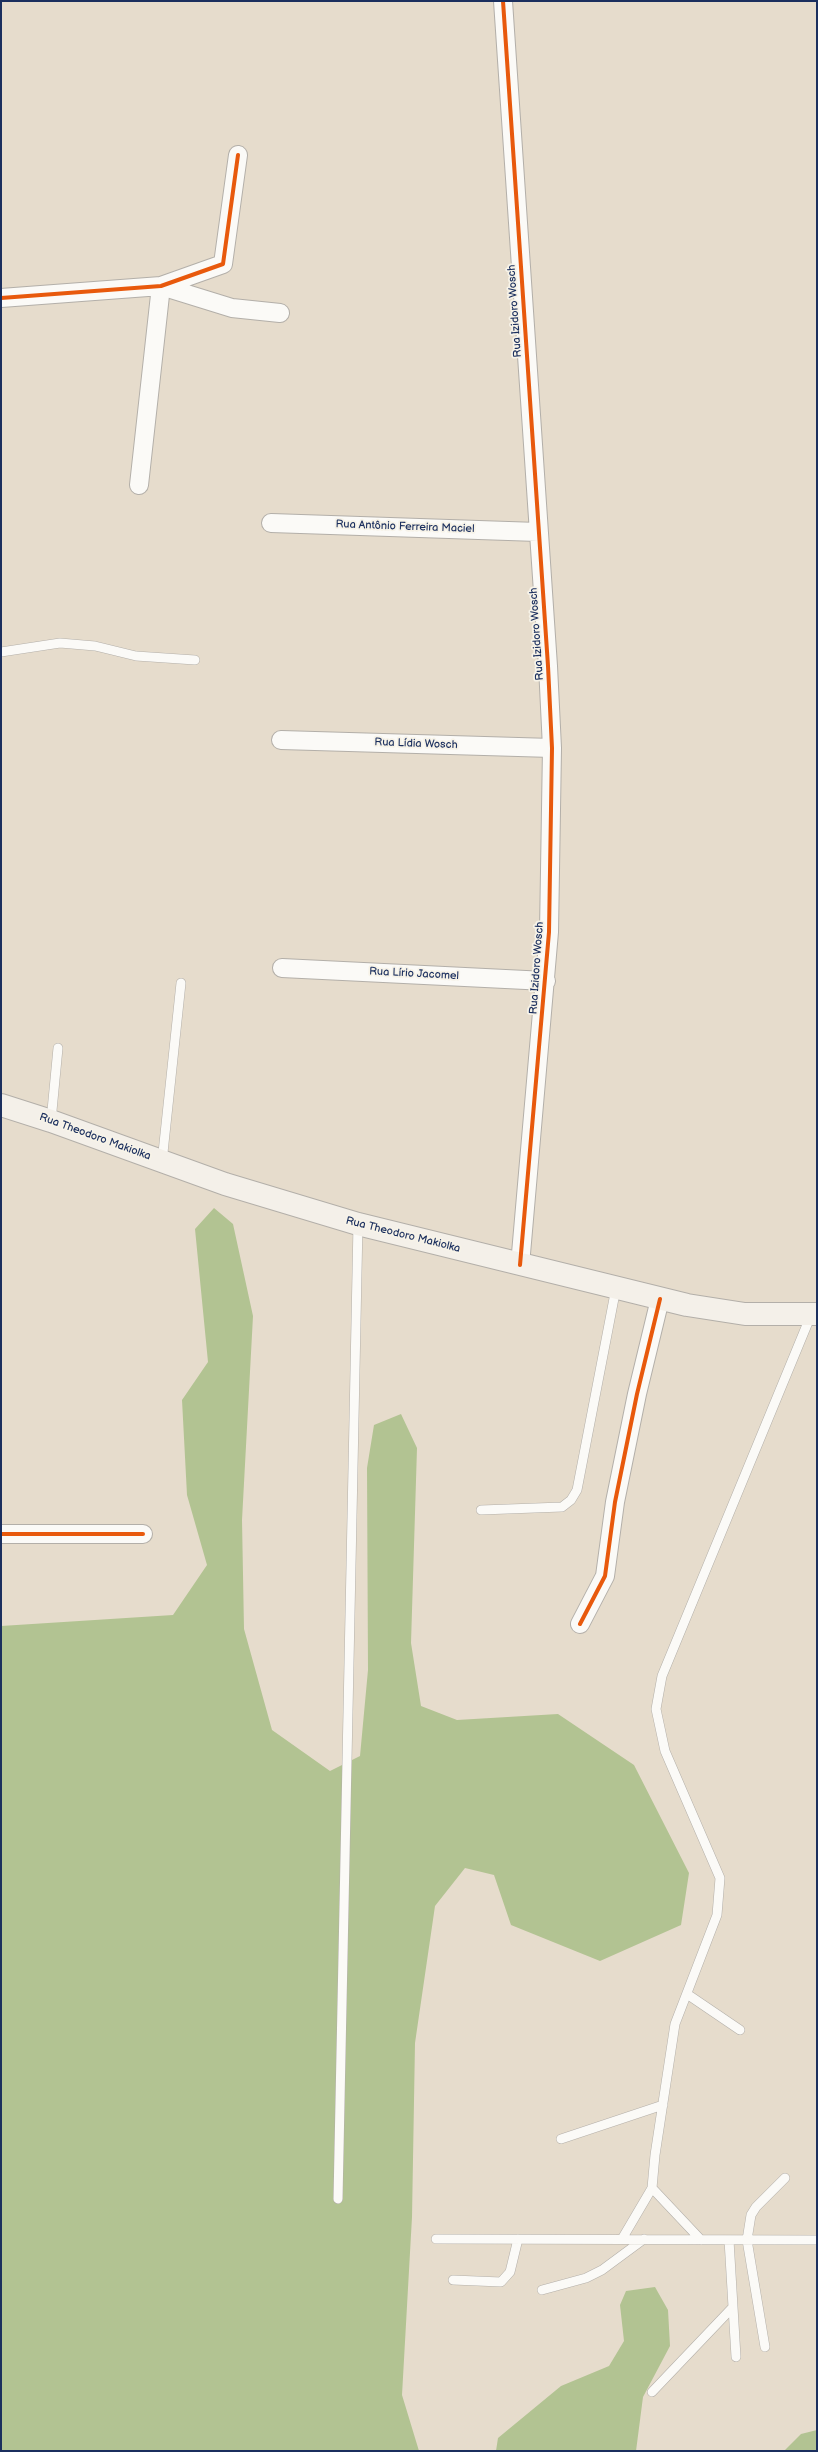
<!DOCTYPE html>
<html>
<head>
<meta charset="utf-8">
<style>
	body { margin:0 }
	#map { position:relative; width:818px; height:2452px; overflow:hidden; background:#e6dccc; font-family:"Balsamiq Sans",sans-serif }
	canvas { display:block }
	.frame { position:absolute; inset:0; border:2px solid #1b2f5e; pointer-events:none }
</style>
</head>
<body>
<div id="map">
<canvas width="818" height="2452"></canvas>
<div class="frame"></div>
</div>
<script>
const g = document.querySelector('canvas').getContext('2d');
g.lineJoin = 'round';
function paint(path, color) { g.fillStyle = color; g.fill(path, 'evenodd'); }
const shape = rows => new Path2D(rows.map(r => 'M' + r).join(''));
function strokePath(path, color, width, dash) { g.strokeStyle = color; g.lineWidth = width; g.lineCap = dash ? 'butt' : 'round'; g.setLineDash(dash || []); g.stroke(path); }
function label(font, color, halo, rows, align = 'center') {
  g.font = font + ' "Balsamiq Sans",sans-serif'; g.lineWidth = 3.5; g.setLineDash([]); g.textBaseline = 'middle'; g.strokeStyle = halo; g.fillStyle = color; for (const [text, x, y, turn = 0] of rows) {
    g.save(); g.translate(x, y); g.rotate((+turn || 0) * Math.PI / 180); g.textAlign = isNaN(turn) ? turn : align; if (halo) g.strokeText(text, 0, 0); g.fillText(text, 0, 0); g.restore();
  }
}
paint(shape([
	[214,1208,233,1224,253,1316,242,1520,244,1629,272,1730,330,1771,360,1756,368,1670,367,1468,374,1425,401,1414,417,1448,411,1643,421,1706,457,1720,558,1714,634,1765,689,1873,681,1925,600,1961,511,1925,494,1875,465,1868,435,1906,415,2043,412,2217,402,2395,419,2451,1,2451,1,1626,173,1615,207,1565,187,1495,182,1400,208,1362,195,1229],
	[655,2287,668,2310,670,2346,643,2397,636,2451,496,2451,498,2438,561,2386,609,2366,624,2341,620,2305,626,2291],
	[817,2430,817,2451,784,2451,801,2434]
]), '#b2c392');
const lane = shape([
	[1,652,60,643,95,646,136,656,195,660],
	[51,1121,58,1048],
	[162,1162,181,983],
	[481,1510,562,1507,571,1500,577,1490,616,1288],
	[687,1994,740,2030],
	[561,2139,663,2105],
	[652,2188,701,2240],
	[338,2199,358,1224],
	[436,2239,817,2240],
	[622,2239,652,2188,655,2155,675,2024,717,1915,720,1878,665,1751,656,1709,662,1676,811,1315],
	[729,2240,736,2357],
	[453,2280,501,2282,510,2272,518,2239],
	[542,2290,586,2278,602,2270,644,2239],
	[765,2347,747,2240,751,2215,756,2207,785,2178],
	[652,2392,733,2307]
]);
const street = shape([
	[503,1,548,666,552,748,549,932,520,1265],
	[161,286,232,308,280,313],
	[1,298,161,286,223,264,238,155],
	[139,485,161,286],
	[271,523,538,532],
	[281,740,552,748],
	[282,968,546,981],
	[1,1534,143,1534],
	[580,1624,605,1576,615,1502,637,1394,660,1299]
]);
const secondary = shape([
	[1,1105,51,1121,225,1184,358,1224,687,1305,745,1314,817,1314]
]);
strokePath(lane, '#b3afa9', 10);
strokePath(street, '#b3afa9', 20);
strokePath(secondary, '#b3afa9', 24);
strokePath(lane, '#fbfaf7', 9);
strokePath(street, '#fbfaf7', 18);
strokePath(secondary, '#f4f0e9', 22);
strokePath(shape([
	[503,1,548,666,552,748,549,932,520,1265],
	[1,298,161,286,223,264,238,155],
	[1,1534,143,1534],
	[580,1624,605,1576,615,1502,637,1394,660,1299]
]), '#e8590c', 4);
label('11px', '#1b2f5e', '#f7f3e8', [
	["Rua Izidoro Wosch",515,311,-94],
	["Rua Antônio Ferreira Maciel",405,527,2],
	["Rua Izidoro Wosch",537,634,-94],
	["Rua Lídia Wosch",416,744,2],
	["Rua Izidoro Wosch",537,968,-86],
	["Rua Lírio Jacomel",414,974,3],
	["Rua Theodoro Makiolka",95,1137,20],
	["Rua Theodoro Makiolka",403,1235,14]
]);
</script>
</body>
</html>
